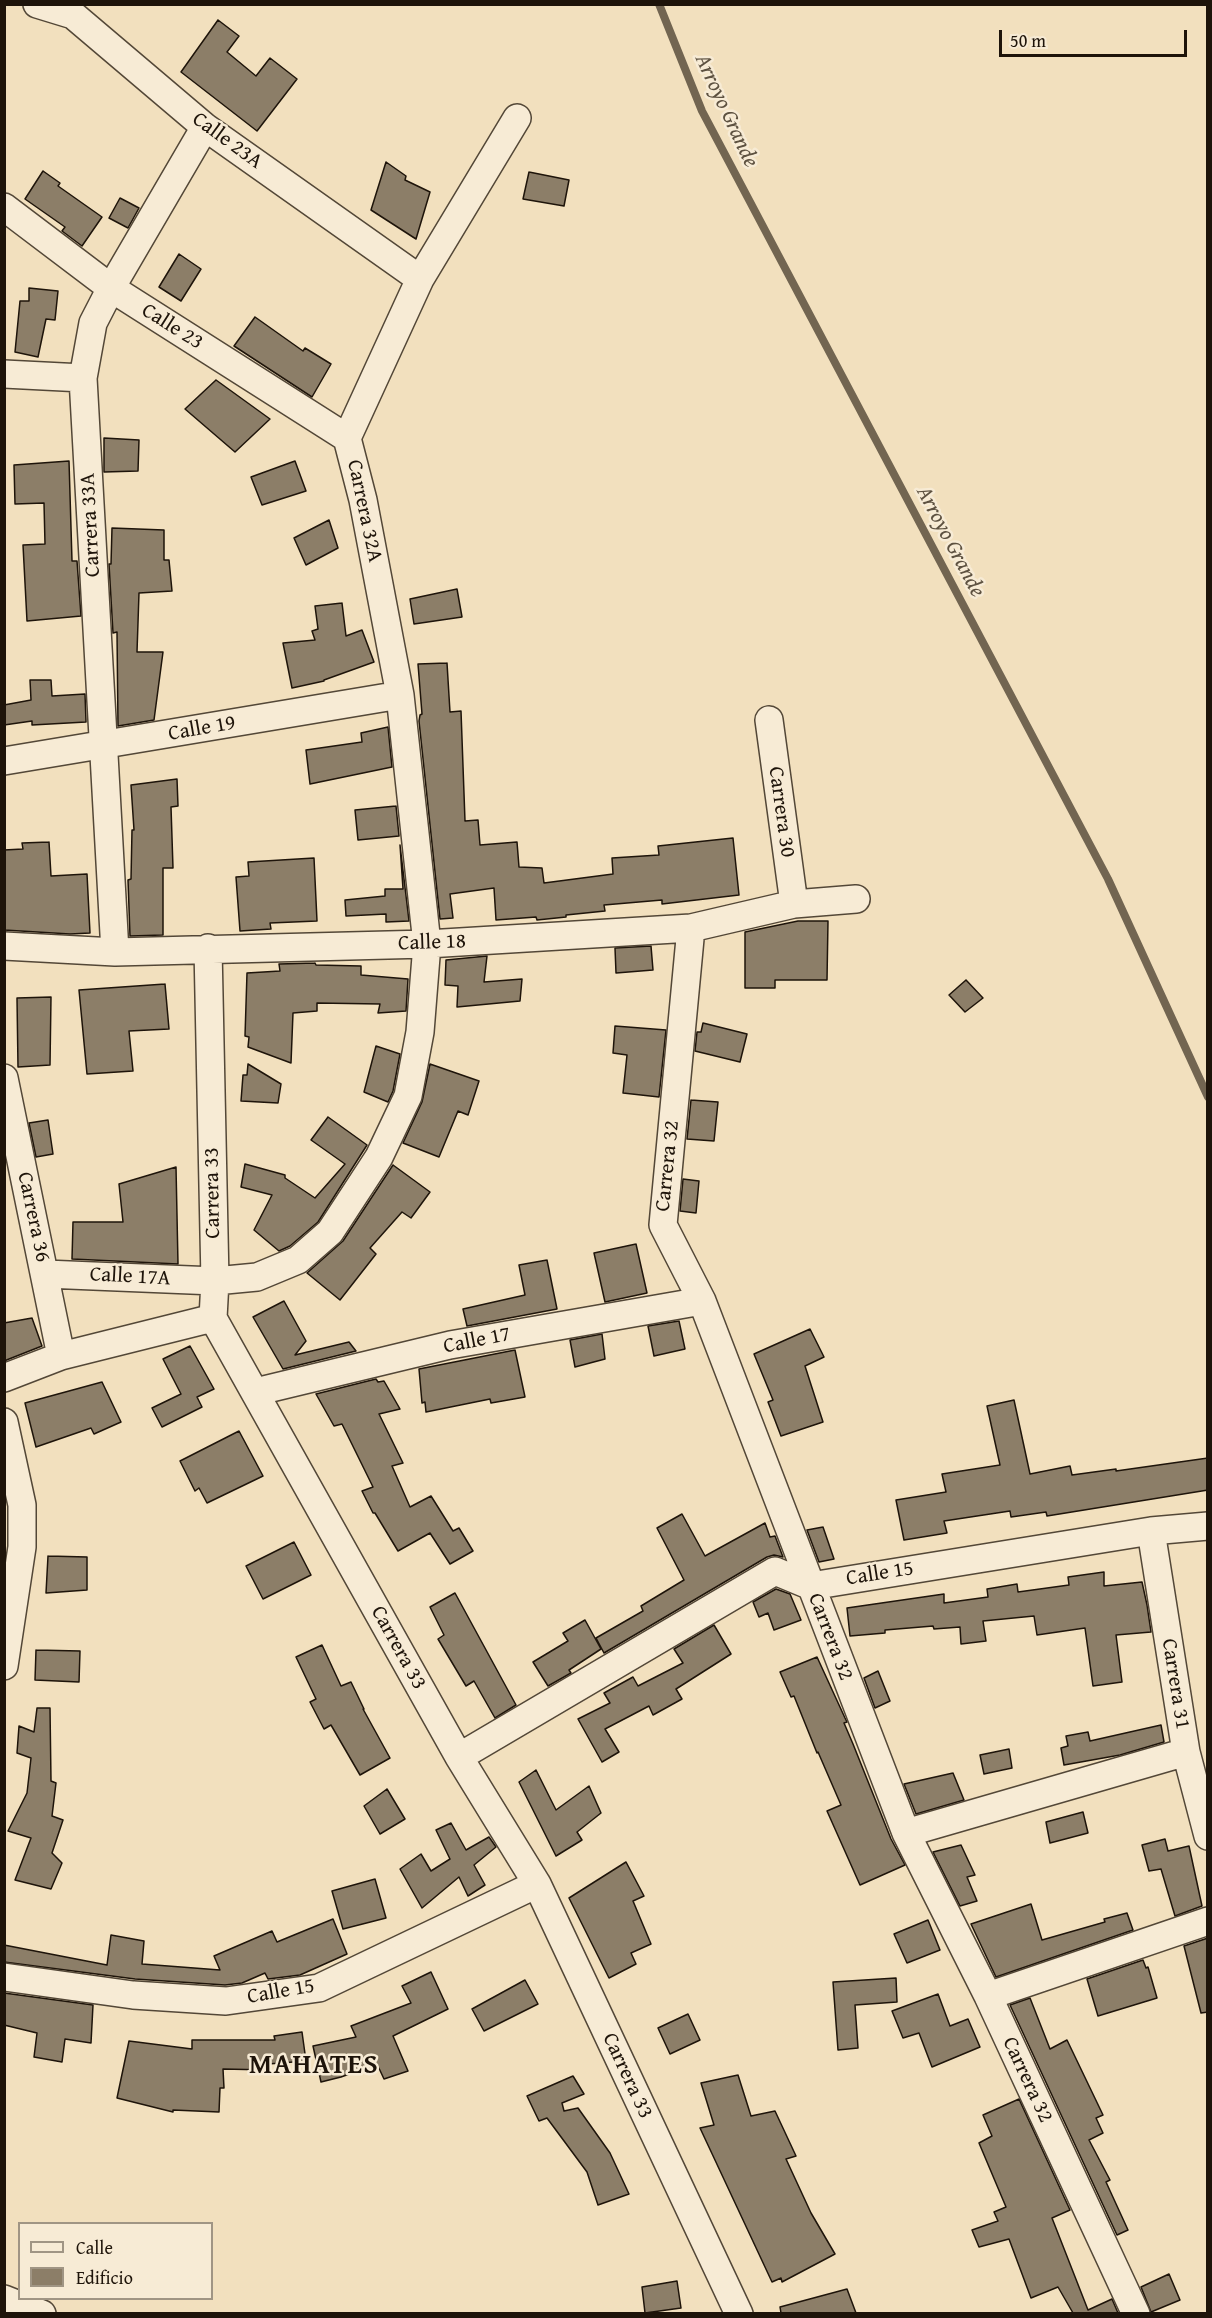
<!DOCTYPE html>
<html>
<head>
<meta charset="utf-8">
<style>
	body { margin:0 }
	#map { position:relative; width:1212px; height:2318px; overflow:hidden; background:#f2e0be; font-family:"Gentium Book Plus",serif }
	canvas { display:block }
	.frame { position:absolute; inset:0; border:6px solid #1e140a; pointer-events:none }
	.legend { position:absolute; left:18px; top:2222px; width:195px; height:78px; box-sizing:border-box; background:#f7ebd5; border:2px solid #a09584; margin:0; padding:8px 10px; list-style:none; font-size:18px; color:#1e140a }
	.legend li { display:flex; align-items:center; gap:12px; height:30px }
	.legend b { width:30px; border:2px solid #a09584 }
	.scale { position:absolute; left:999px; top:30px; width:188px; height:27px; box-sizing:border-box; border:3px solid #1e140a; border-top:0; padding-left:8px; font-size:18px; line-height:21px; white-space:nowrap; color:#1e140a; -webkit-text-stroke:4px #f7ebd5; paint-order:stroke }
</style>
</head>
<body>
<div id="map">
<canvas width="1212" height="2318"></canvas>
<div class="frame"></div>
<ul class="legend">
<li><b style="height:8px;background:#f7ebd5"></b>Calle</li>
<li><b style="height:16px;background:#8c7e68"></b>Edificio</li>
</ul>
<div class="scale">50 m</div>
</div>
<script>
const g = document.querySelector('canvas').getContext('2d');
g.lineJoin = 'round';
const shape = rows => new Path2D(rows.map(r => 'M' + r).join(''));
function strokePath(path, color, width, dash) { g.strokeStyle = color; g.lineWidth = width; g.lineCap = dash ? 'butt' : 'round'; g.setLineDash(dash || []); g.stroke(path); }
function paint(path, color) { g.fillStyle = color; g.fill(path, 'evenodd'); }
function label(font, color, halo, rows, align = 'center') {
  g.font = font + ' "Gentium Book Plus",serif'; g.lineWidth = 5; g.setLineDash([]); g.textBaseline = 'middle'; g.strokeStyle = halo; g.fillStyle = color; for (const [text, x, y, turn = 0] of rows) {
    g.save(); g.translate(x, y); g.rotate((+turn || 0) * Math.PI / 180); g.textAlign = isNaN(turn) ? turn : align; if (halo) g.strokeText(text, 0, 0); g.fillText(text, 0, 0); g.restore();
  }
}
strokePath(shape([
	[659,4,702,111,1108,879,1208,1097]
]), '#726551', 8);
const building = shape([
	[218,20,239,36,227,52,256,76,270,58,297,79,257,131,181,72,218,20],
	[386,162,406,176,405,180,430,192,416,239,371,210,386,162],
	[43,171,60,183,58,186,102,217,82,246,62,231,65,227,25,199,43,171],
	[529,172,569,180,564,206,523,199,529,172],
	[120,198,139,208,128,228,109,218,120,198],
	[179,254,201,269,181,301,159,287,179,254],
	[29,288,58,291,55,320,46,319,38,357,15,352,20,301,29,301,29,288],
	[255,317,303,351,305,348,331,364,312,397,234,346,255,317],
	[216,380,270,419,235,452,185,409,216,380],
	[104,438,139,440,138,471,104,472,104,438],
	[69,461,72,561,77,561,81,616,27,621,23,545,45,544,44,503,15,504,14,465,69,461],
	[295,461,306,491,262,505,251,477,295,461],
	[329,520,338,548,306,565,294,538,329,520],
	[112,528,164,530,164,560,169,560,172,591,139,593,137,652,163,652,154,720,118,726,117,632,113,633,109,564,111,564,112,528],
	[457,589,462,617,414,624,410,599,457,589],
	[342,603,346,636,362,630,374,662,324,680,324,681,292,688,283,643,315,640,312,631,318,629,315,606,342,603],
	[447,663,450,712,461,711,465,821,478,820,480,845,517,842,519,867,542,868,544,883,613,874,612,858,659,855,658,846,733,838,739,895,662,904,662,900,604,905,605,911,566,915,566,917,537,920,536,917,496,920,494,888,450,894,453,918,440,919,419,721,420,715,422,714,418,664,447,663],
	[30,680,51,680,52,696,85,694,86,722,32,725,32,721,4,725,4,705,31,700,30,680],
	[388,727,392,767,310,784,306,750,362,742,361,733,388,727],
	[177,779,178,806,171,807,173,868,163,868,163,935,130,936,128,880,131,879,132,830,134,830,131,785,177,779],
	[396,806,399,836,358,840,355,810,396,806],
	[49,842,51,876,87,874,90,933,70,934,4,930,4,850,23,849,22,843,49,842],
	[400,845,409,921,386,922,386,914,346,916,345,900,385,896,385,889,403,889,400,845],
	[314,858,317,921,270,923,271,929,240,931,236,877,249,876,248,862,314,858],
	[798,921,828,921,827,980,775,980,775,988,745,988,745,932,798,921],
	[651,946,653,970,616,973,615,948,651,946],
	[487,956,484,982,522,979,520,1001,457,1007,458,986,445,985,446,960,487,956],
	[315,963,316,965,361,966,361,975,408,979,406,1011,378,1013,380,1004,317,1003,317,1011,293,1013,291,1063,248,1047,249,1037,245,1036,247,973,280,971,279,964,315,963],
	[966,980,983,998,965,1012,949,995,966,980],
	[165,984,169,1029,129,1031,133,1071,87,1074,79,990,165,984],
	[51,997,50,1065,18,1067,17,998,51,997],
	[703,1023,747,1034,740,1062,695,1051,697,1032,701,1032,703,1023],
	[615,1026,666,1030,659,1097,623,1093,627,1055,613,1053,615,1026],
	[376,1046,400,1054,393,1091,388,1102,364,1092,376,1046],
	[248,1064,281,1084,278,1103,241,1101,243,1075,247,1075,248,1064],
	[430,1064,479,1081,468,1115,458,1111,439,1157,403,1143,422,1102,430,1064],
	[691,1100,718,1102,714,1141,687,1139,691,1100],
	[328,1117,367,1145,318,1222,290,1246,279,1251,254,1230,272,1195,241,1187,245,1164,285,1175,285,1178,315,1198,345,1164,311,1140,328,1117],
	[48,1120,53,1154,36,1157,29,1123,48,1120],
	[393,1165,430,1192,411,1218,402,1212,370,1248,376,1254,340,1300,307,1273,343,1241,393,1165],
	[176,1167,178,1264,72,1259,73,1222,123,1222,119,1184,176,1167],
	[683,1179,699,1181,696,1213,680,1211,683,1179],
	[636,1244,647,1293,605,1302,594,1253,636,1244],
	[547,1260,557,1309,467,1326,463,1309,525,1295,519,1265,547,1260],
	[284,1301,306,1341,295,1355,349,1342,356,1351,283,1369,253,1317,284,1301],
	[32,1318,42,1346,4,1361,4,1323,32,1318],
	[679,1321,685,1349,654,1356,648,1326,679,1321],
	[810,1329,824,1357,805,1366,823,1422,781,1436,768,1402,773,1400,754,1354,810,1329],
	[602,1334,605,1359,575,1367,570,1340,602,1334],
	[190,1346,214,1389,197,1397,202,1407,162,1427,152,1408,181,1394,163,1359,190,1346],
	[515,1350,525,1397,491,1403,490,1399,426,1412,425,1402,422,1403,419,1369,515,1350],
	[376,1379,378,1382,384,1381,400,1409,379,1414,403,1463,392,1466,410,1507,431,1496,453,1531,459,1528,473,1551,450,1564,430,1533,398,1551,375,1513,373,1513,362,1491,373,1487,342,1424,334,1426,316,1394,376,1379],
	[102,1382,121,1422,94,1434,91,1428,36,1447,25,1403,102,1382],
	[1014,1400,1030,1474,1070,1466,1072,1475,1116,1469,1116,1471,1208,1458,1208,1490,1047,1516,1046,1512,1011,1517,1010,1511,944,1521,947,1533,904,1540,896,1500,946,1492,942,1474,1000,1465,987,1406,1014,1400],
	[239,1431,263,1476,207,1503,199,1488,195,1491,180,1461,239,1431],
	[682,1514,705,1556,765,1523,770,1537,775,1536,783,1557,774,1555,767,1557,604,1653,596,1638,643,1611,641,1606,684,1580,657,1528,682,1514],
	[823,1527,834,1559,819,1562,807,1530,823,1527],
	[294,1542,311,1575,263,1599,246,1566,294,1542],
	[48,1556,87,1557,87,1590,46,1593,48,1556],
	[1104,1572,1104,1586,1142,1582,1147,1605,1151,1632,1116,1635,1122,1682,1093,1686,1085,1628,1037,1635,1034,1616,983,1621,986,1641,961,1644,960,1627,934,1629,933,1626,885,1630,885,1633,850,1636,847,1608,944,1594,944,1603,988,1597,987,1589,1017,1584,1018,1592,1069,1585,1068,1577,1104,1572],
	[776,1589,790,1594,801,1620,774,1630,768,1613,759,1617,753,1602,776,1589],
	[455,1593,516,1705,495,1718,474,1681,466,1686,438,1639,444,1635,430,1607,455,1593],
	[585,1620,601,1649,569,1670,571,1673,548,1686,533,1662,568,1641,563,1633,585,1620],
	[714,1625,731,1654,676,1689,682,1699,653,1715,649,1706,605,1729,619,1752,602,1762,578,1719,610,1703,604,1693,633,1677,638,1686,683,1663,674,1649,714,1625],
	[322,1645,341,1686,351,1682,364,1709,363,1709,390,1758,360,1775,331,1725,324,1729,310,1702,316,1699,296,1657,322,1645],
	[36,1650,80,1651,79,1682,35,1680,36,1650],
	[817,1657,845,1718,847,1722,844,1723,853,1744,891,1839,905,1865,860,1885,827,1811,841,1805,818,1752,817,1753,794,1696,791,1697,780,1672,817,1657],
	[878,1671,890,1701,875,1708,864,1678,878,1671],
	[37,1708,50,1708,51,1781,56,1783,52,1816,63,1820,52,1853,62,1863,51,1889,15,1880,31,1838,8,1831,27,1793,31,1758,17,1753,19,1726,34,1732,37,1708],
	[1161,1725,1164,1742,1120,1755,1064,1765,1061,1748,1068,1746,1066,1736,1088,1732,1090,1741,1161,1725],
	[1009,1749,1012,1768,984,1774,980,1755,1009,1749],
	[536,1770,556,1810,589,1786,601,1813,577,1832,582,1840,556,1856,519,1782,536,1770],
	[953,1773,964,1800,916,1814,904,1784,953,1773],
	[387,1789,405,1819,380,1834,364,1806,387,1789],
	[1083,1812,1088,1833,1050,1843,1046,1822,1083,1812],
	[451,1823,466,1850,489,1837,496,1847,474,1865,485,1885,468,1896,459,1877,422,1908,400,1869,421,1854,431,1871,450,1859,436,1830,451,1823],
	[1165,1839,1168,1851,1189,1846,1202,1906,1175,1916,1161,1869,1149,1871,1142,1845,1165,1839],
	[961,1845,975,1875,967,1877,977,1901,960,1906,933,1852,961,1845],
	[626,1862,644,1896,633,1901,651,1944,631,1953,636,1964,609,1978,569,1898,626,1862],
	[375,1879,386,1918,343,1929,332,1891,375,1879],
	[1031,1904,1042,1940,1105,1922,1104,1919,1127,1913,1133,1930,996,1977,971,1924,1031,1904],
	[333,1919,347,1954,300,1975,268,1979,265,1973,242,1983,225,1985,135,1979,4,1962,4,1945,107,1965,111,1935,144,1941,142,1964,220,1970,214,1956,272,1931,277,1942,333,1919],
	[928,1920,940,1950,907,1963,894,1934,928,1920],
	[1208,1938,1208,2012,1201,2013,1184,1946,1208,1938],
	[1143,1960,1146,1968,1148,1967,1157,1998,1098,2016,1087,1979,1143,1960],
	[431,1972,448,2009,393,2036,408,2071,384,2079,377,2064,341,2077,321,2082,313,2046,356,2037,351,2026,411,2003,402,1986,431,1972],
	[896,1978,897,2002,855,2005,858,2048,838,2050,833,1982,896,1978],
	[525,1980,538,2004,484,2031,472,2009,525,1980],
	[4,1993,93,2005,91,2043,65,2039,62,2062,34,2057,37,2033,4,2025,4,1993],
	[938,1994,950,2026,968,2019,980,2047,932,2067,919,2033,903,2038,892,2011,938,1994],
	[1030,1998,1050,2049,1067,2040,1103,2115,1096,2118,1103,2133,1089,2140,1110,2180,1106,2182,1128,2230,1117,2235,1010,2005,1030,1998],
	[688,2014,700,2040,670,2054,658,2028,688,2014],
	[302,2032,306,2061,268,2064,268,2070,223,2069,224,2088,220,2088,219,2112,173,2110,173,2112,117,2098,129,2041,192,2049,192,2040,275,2040,274,2036,302,2032],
	[738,2075,751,2116,775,2111,796,2156,786,2159,811,2213,835,2254,782,2282,781,2278,772,2282,700,2128,714,2125,701,2083,738,2075],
	[573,2076,584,2094,562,2103,564,2111,578,2108,610,2153,629,2194,598,2205,587,2172,547,2118,539,2121,527,2096,573,2076],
	[1019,2099,1070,2210,1052,2218,1088,2310,1112,2299,1118,2313,1073,2313,1058,2287,1031,2298,1009,2239,979,2247,972,2230,998,2221,994,2212,1006,2207,979,2143,992,2136,983,2115,1019,2099],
	[1169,2274,1180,2300,1151,2312,1141,2287,1169,2274],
	[677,2281,681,2308,645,2313,642,2287,677,2281],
	[847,2289,856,2313,781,2313,780,2307,847,2289]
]);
paint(building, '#8c7e68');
strokePath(building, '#1e140a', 1.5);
const minor = shape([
	[37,4,73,15,205,127,420,279],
	[4,207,111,288,347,438],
	[4,374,83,378],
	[769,720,794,904],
	[4,761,400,695],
	[691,928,663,1225,702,1301,906,1833,988,1996,1136,2314],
	[4,946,115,952,427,944,691,928,794,904,856,899],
	[208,948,215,1281,213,1318,459,1757,537,1884,739,2314],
	[115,952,83,378,93,323,111,288,205,127],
	[4,1078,61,1356],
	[45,1274,215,1281,257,1277,298,1260,330,1232,379,1157,408,1096,420,1032,427,944,400,695,363,500,347,438,420,279,517,118],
	[4,1378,61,1356,213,1318],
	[255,1392,450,1345,702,1301],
	[4,1422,22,1505,22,1547,4,1666],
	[1151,1531,1186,1752,1208,1836],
	[459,1757,775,1571,811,1586,1151,1531,1208,1526],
	[906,1833,1186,1752],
	[4,1977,133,1995,226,2001,319,1988,537,1884],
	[988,1996,1208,1921],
	[4,2299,42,2314]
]);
strokePath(minor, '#534737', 30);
strokePath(minor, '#f7ebd5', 27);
label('21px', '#1e140a', '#f7ebd5', [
	["Calle 23A",227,141,36],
	["Calle 23",172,327,32],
	["Carrera 32A",364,511,78],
	["Carrera 33A",91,525,-93],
	["Calle 19",202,729,-10],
	["Carrera 30",781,812,82],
	["Calle 18",432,943,-2],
	["Carrera 32",668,1166,-84],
	["Carrera 33",213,1193,-91],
	["Carrera 36",33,1217,78],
	["Calle 17A",130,1277,3],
	["Calle 17",477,1341,-11],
	["Calle 15",880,1574,-9],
	["Carrera 32",830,1637,69],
	["Carrera 33",398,1648,61],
	["Carrera 31",1175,1684,81],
	["Calle 15",281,1992,-10],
	["Carrera 33",627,2076,65],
	["Carrera 32",1027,2080,65]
]);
label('italic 22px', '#5d5140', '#f7ebd5', [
	["Arroyo Grande",726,111,65],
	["Arroyo Grande",950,542,62]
]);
g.letterSpacing = '1.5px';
label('bold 27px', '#1e140a', '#f7ebd5', [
	["MAHATES",314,2066]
]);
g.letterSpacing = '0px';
</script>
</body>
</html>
